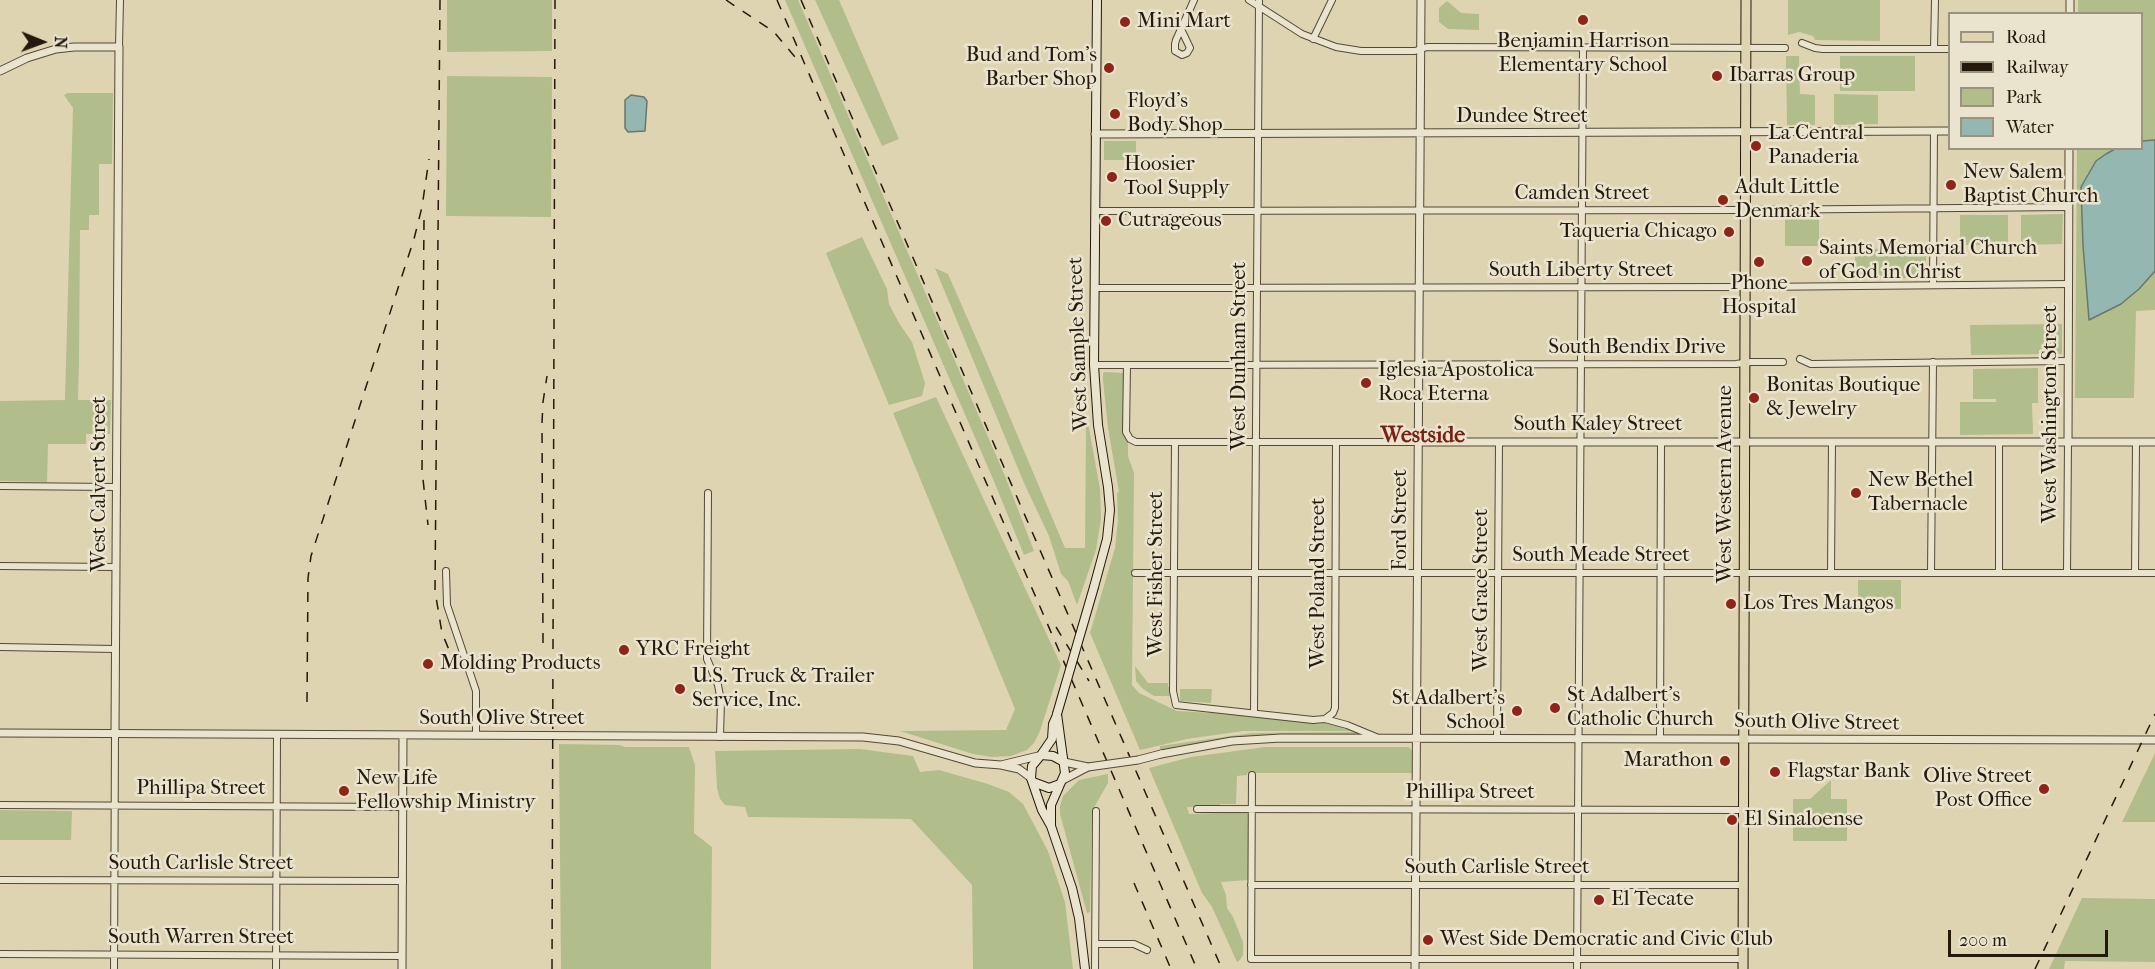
<!DOCTYPE html>
<html>
<head>
<meta charset="utf-8">
<style>
	body { margin:0 }
	#map { position:relative; width:2155px; height:969px; overflow:hidden; background:#dfd4b2; font-family:"IM FELL French Canon",serif }
	canvas { display:block }
	.legend { position:absolute; left:1948px; top:12px; width:195px; height:138px; box-sizing:border-box; background:#eae3cd; border:2px solid #9b9280; margin:0; padding:8px 10px; list-style:none; font-size:18px; color:#25190d }
	.legend li { display:flex; align-items:center; gap:12px; height:30px }
	.legend b { width:30px; border:2px solid #9b9280 }
	.north { position:absolute; left:12px; top:12px; width:60px; height:60px; -webkit-text-stroke:4px #eae3cd; paint-order:stroke; rotate:91deg; font-size:16px; font-weight:700; line-height:24px; text-align:center; color:#25190d }
	.north::after { content:''; display:block; margin:auto; width:21px; height:27px; background:#25190d; clip-path:polygon(50% 0,100% 100%,50% 72%,0 100%) }
	.scale { position:absolute; left:1948px; top:930px; width:160px; height:27px; box-sizing:border-box; border:3px solid #25190d; border-top:0; padding-left:8px; font-size:18px; line-height:21px; white-space:nowrap; color:#25190d; -webkit-text-stroke:4px #eae3cd; paint-order:stroke }
</style>
</head>
<body>
<div id="map">
<canvas width="2155" height="969"></canvas>
<ul class="legend">
<li><b style="height:8px;background:#dfd4b2"></b>Road</li>
<li><b style="height:8px;background:#25190d"></b>Railway</li>
<li><b style="height:16px;background:#b2bd8c"></b>Park</li>
<li><b style="height:16px;background:#94b7b1"></b>Water</li>
</ul>
<div class="north">N</div>
<div class="scale">200 m</div>
</div>
<script>
const g = document.querySelector('canvas').getContext('2d');
g.lineJoin = 'round';
function paint(path, color) { g.fillStyle = color; g.fill(path, 'evenodd'); }
const shape = rows => new Path2D(rows.map(r => 'M' + r).join(''));
function strokePath(path, color, width, dash) { g.strokeStyle = color; g.lineWidth = width; g.lineCap = dash ? 'butt' : 'round'; g.setLineDash(dash || []); g.stroke(path); }
function label(font, color, halo, rows, align = 'center') {
  g.font = font + ' "IM FELL French Canon",serif'; g.lineWidth = 5; g.setLineDash([]); g.textBaseline = 'middle'; g.strokeStyle = halo; g.fillStyle = color; for (const [text, x, y, turn = 0] of rows) {
    g.save(); g.translate(x, y); g.rotate((+turn || 0) * Math.PI / 180); g.textAlign = isNaN(turn) ? turn : align; if (halo) g.strokeText(text, 0, 0); g.fillText(text, 0, 0); g.restore();
  }
}
paint(shape([
	[447,0,552,0,552,51,447,52],
	[785,0,798,0,1005,476,1034,551,1024,555,993,479],
	[815,0,839,0,899,139,882,146],
	[1788,0,1880,0,1880,41,1815,40,1813,36,1799,32,1788,35],
	[2078,0,2155,0,2155,310,2136,311,2134,398,2075,398,2077,149,2142,148,2142,14,2078,13],
	[1447,1,1461,13,1479,14,1479,30,1448,29,1439,22,1439,8],
	[1786,56,1799,56,1800,94,1815,95,1815,125,1787,125],
	[1840,56,1915,56,1915,91,1840,91],
	[447,76,552,77,551,217,446,216],
	[68,93,113,93,112,164,99,164,99,215,89,215,89,230,80,230,79,362,78,400,111,400,110,434,86,434,86,444,48,444,47,482,0,481,0,401,65,400,73,108,64,95],
	[1834,94,1878,95,1878,124,1834,125],
	[1104,141,1136,141,1136,160,1104,160],
	[2063,214,2062,244,2021,245,2021,215],
	[1960,215,2008,215,2008,245,1960,245],
	[1785,216,1819,216,1819,246,1785,246],
	[862,237,887,289,889,304,899,323,912,342,925,383,922,396,889,405,826,253],
	[1926,248,1926,278,1855,279,1855,249],
	[935,268,948,274,987,363,1065,548,1085,548,1086,423,1088,423,1100,489,1101,519,1096,550,1077,605,1068,581,1061,574,1049,536,1024,483],
	[2062,324,2062,354,1971,355,1970,325],
	[2038,368,2038,403,2032,403,2033,434,1960,435,1960,402,1996,402,1996,399,1973,399,1973,369],
	[1105,372,1124,373,1124,435,1128,440,1128,456,1134,473,1132,685,1139,693,1177,711,1263,716,1319,724,1327,722,1352,731,1243,731,1187,739,1140,750,1090,633,1115,548,1118,520,1117,493,1119,492,1108,428,1103,380,1103,373],
	[936,397,1061,665,1040,731,1034,743,1027,750,1011,756,992,757,973,754,900,731,1006,730,1015,709,893,413],
	[1858,580,1901,580,1901,609,1858,609],
	[1135,666,1148,683,1168,683,1168,687,1171,687,1170,696,1154,696,1143,689,1136,681],
	[1180,689,1212,689,1211,703,1180,701],
	[1354,730,1363,735,1258,735,1164,749,1160,749,1160,746,1252,733,1353,732],
	[559,744,619,745,625,747,689,747,695,765,694,833,712,847,711,969,561,969],
	[1265,747,1409,747,1413,752,1412,773,1247,773,1247,775,1237,776,1236,804,1220,804,1219,807,1187,807,1189,814,1245,812,1249,814,1248,880,1221,882,1226,895,1227,908,1233,917,1243,942,1243,955,1240,960,1237,962,1212,907,1202,893,1149,768,1191,757],
	[860,749,913,756,920,772,939,770,988,784,1009,792,1023,804,1048,851,1065,902,1073,969,973,969,972,885,911,819,748,817,745,807,725,805,720,799,717,788,715,751],
	[2155,753,2155,822,2122,822],
	[1108,774,1108,783,1092,811,1090,912,1087,913,1060,814,1060,806,1063,796,1079,780],
	[1831,780,1831,799,1847,799,1847,841,1793,841,1793,799,1810,799],
	[0,810,72,811,71,840,0,840],
	[2082,898,2155,899,2155,962,2065,961,2064,969,2049,969]
]), '#b2bd8c');
const water = shape([
	[631,95,644,97,647,101,645,131,628,132,625,128,625,100,631,95],
	[2155,140,2155,271,2139,289,2121,304,2089,320,2083,245,2081,187,2096,161,2106,154,2115,149,2142,148,2142,141,2155,140]
]);
paint(water, '#94b7b1');
strokePath(water, '#68786f', 1.5);
const minor = shape([
	[1249,0,1302,34,1336,47,1361,51,1415,51,1427,47,1785,48],
	[1181,29,1190,48,1187,53,1182,55,1175,51,1175,44,1176,40,1181,29,1194,0],
	[1313,39,1332,0],
	[1802,43,1815,48,1823,49,1950,49],
	[119,47,120,0],
	[1934,49,1935,0],
	[1095,211,1745,210,2069,207],
	[1933,285,1934,131],
	[1094,288,1753,287,2069,284],
	[1800,359,1811,364,2068,361],
	[1094,365,1736,364,1751,362,1783,362],
	[1127,365,1126,432,1130,439,1136,442,1418,442],
	[1175,442,1173,691,1176,705,1313,720,1325,719,1347,725,1376,737],
	[0,486,116,487],
	[708,493,707,659,718,685,721,701,720,737],
	[0,566,116,567],
	[446,571,447,605,476,691,476,735],
	[1135,573,2155,573],
	[1831,573,1832,442],
	[1931,573,1933,362],
	[1999,573,1999,442],
	[2067,573,2068,442],
	[2135,573,2136,442],
	[0,647,115,649],
	[1254,712,1259,0],
	[1325,719,1333,713,1335,708,1336,442],
	[1497,739,1499,442],
	[1660,739,1661,442],
	[1252,775,1251,959,1743,959],
	[0,805,403,807],
	[1197,809,1743,810],
	[0,880,403,881],
	[1251,885,1743,885],
	[1095,944,1134,944,1147,950],
	[0,954,402,956],
	[114,969,115,733],
	[276,969,277,734],
	[1095,969,1096,811],
	[1577,969,1583,47]
]);
const tertiary = shape([
	[2070,14,2070,0],
	[0,71,27,58,56,49,74,47,119,47,115,733],
	[1095,134,1950,131],
	[1418,442,2155,442],
	[2068,442,2069,148],
	[0,733,863,737,899,741,975,763,1001,765,1019,769,1031,778],
	[1161,754,1232,741,1281,738,2155,740],
	[1064,762,1088,767],
	[1001,765,1038,756],
	[1063,780,1088,767],
	[402,969,403,735],
	[1415,969,1421,0]
]);
const secondary = shape([
	[1094,587,1107,539,1110,510,1108,487,1098,425,1094,365,1097,0],
	[1041,755,1052,739,1053,724,1057,715],
	[1064,762,1053,756,1041,755,1032,766,1031,778,1042,810,1051,826,1072,888,1079,918,1085,969],
	[1033,782,1049,788,1060,784],
	[1051,826,1051,805,1065,773,1057,714]
]);
const primary = shape([
	[1743,969,1746,0]
]);
strokePath(minor, '#544836', 8);
strokePath(tertiary, '#544836', 9);
strokePath(secondary, '#25190d', 10);
strokePath(primary, '#25190d', 11);
strokePath(minor, '#eae3cd', 6);
strokePath(tertiary, '#eae3cd', 7);
strokePath(secondary, '#eae3cd', 8);
strokePath(primary, '#dfd4b2', 9);
strokePath(shape([
	[440,0,435,591,442,633,457,669],
	[726,0,774,32,795,57],
	[777,0,1197,969],
	[801,0,1222,969],
	[424,220,422,470,428,525],
	[1056,627,1089,681],
	[543,643,542,423,543,402,547,376],
	[307,702,308,578,311,556,414,239,422,207,429,159],
	[1134,883,1171,969],
	[552,969,555,0],
	[2035,969,2155,714]
]), '#25190d', 1.5, [10, 10]);
const tertiaryBridge = shape([
	[1088,767,1138,760,1161,754]
]);
const secondaryBridge = shape([
	[1057,714,1094,587]
]);
strokePath(tertiaryBridge, '#544836', 9, []);
strokePath(secondaryBridge, '#25190d', 10, []);
strokePath(tertiaryBridge, '#eae3cd', 7);
strokePath(secondaryBridge, '#eae3cd', 8);
for (const [x, y, r, color] of [
	[1583,20,6,"#8f2418"],
	[1125,22,6,"#8f2418"],
	[1109,68,6,"#8f2418"],
	[1717,76,6,"#8f2418"],
	[1115,114,6,"#8f2418"],
	[1756,146,6,"#8f2418"],
	[1112,177,6,"#8f2418"],
	[1951,185,6,"#8f2418"],
	[1723,200,6,"#8f2418"],
	[1106,221,6,"#8f2418"],
	[1729,232,6,"#8f2418"],
	[1807,261,6,"#8f2418"],
	[1759,262,6,"#8f2418"],
	[1366,383,6,"#8f2418"],
	[1754,398,6,"#8f2418"],
	[1856,493,6,"#8f2418"],
	[1731,604,6,"#8f2418"],
	[624,650,6,"#8f2418"],
	[428,664,6,"#8f2418"],
	[680,689,6,"#8f2418"],
	[1555,708,6,"#8f2418"],
	[1517,711,6,"#8f2418"],
	[1725,761,6,"#8f2418"],
	[1775,772,6,"#8f2418"],
	[2044,789,6,"#8f2418"],
	[344,791,6,"#8f2418"],
	[1732,820,6,"#8f2418"],
	[1599,900,6,"#8f2418"],
	[1428,940,6,"#8f2418"]
]) { const dot = new Path2D(); dot.arc(x, y, r, 0, 2 * Math.PI); g.fillStyle = color; g.fill(dot); strokePath(dot, '#eae3cd', 2); }
label('21px', '#25190d', '#eae3cd', [
	["Mini Mart",1137,22],
	["Benjamin Harrison",1583,42,"center"],
	["Elementary School",1583,66,"center"],
	["Bud and Tom's",1097,56,"right"],
	["Barber Shop",1097,80,"right"],
	["Ibarras Group",1729,76],
	["Floyd's",1127,102],
	["Body Shop",1127,126],
	["La Central",1768,134],
	["Panaderia",1768,158],
	["Hoosier",1124,165],
	["Tool Supply",1124,189],
	["New Salem",1963,173],
	["Baptist Church",1963,197],
	["Adult Little",1735,188],
	["Denmark",1735,212],
	["Cutrageous",1118,221],
	["Taqueria Chicago",1717,232,"right"],
	["Saints Memorial Church",1819,249],
	["of God in Christ",1819,273],
	["Phone",1759,284,"center"],
	["Hospital",1759,308,"center"],
	["Iglesia Apostolica",1378,371],
	["Roca Eterna",1378,395],
	["Bonitas Boutique",1766,386],
	["& Jewelry",1766,410],
	["New Bethel",1868,481],
	["Tabernacle",1868,505],
	["Los Tres Mangos",1743,604],
	["YRC Freight",636,650],
	["Molding Products",440,664],
	["U.S. Truck & Trailer",692,677],
	["Service, Inc.",692,701],
	["St Adalbert's",1567,696],
	["Catholic Church",1567,720],
	["St Adalbert's",1505,699,"right"],
	["School",1505,723,"right"],
	["Marathon",1713,761,"right"],
	["Flagstar Bank",1787,772],
	["Olive Street",2032,777,"right"],
	["Post Office",2032,801,"right"],
	["New Life",356,779],
	["Fellowship Ministry",356,803],
	["El Sinaloense",1744,820],
	["El Tecate",1611,900],
	["West Side Democratic and Civic Club",1440,940]
], 'left');
label('21px', '#25190d', '#eae3cd', [
	["Dundee Street",1522,117],
	["Camden Street",1582,194],
	["South Liberty Street",1581,271],
	["West Sample Street",1079,344,-92],
	["South Bendix Drive",1637,348],
	["West Dunham Street",1240,356,-90],
	["West Washington Street",2051,414,-90],
	["South Kaley Street",1598,425],
	["West Calvert Street",100,484,-90],
	["West Western Avenue",1726,484,-90],
	["Ford Street",1401,520,-90],
	["South Meade Street",1601,556],
	["West Fisher Street",1157,574,-90],
	["West Poland Street",1319,583,-90],
	["West Grace Street",1482,590,-90],
	["South Olive Street",502,719],
	["South Olive Street",1817,723,1],
	["Phillipa Street",201,789],
	["Phillipa Street",1470,793],
	["South Carlisle Street",201,864],
	["South Carlisle Street",1497,868],
	["South Warren Street",201,938]
]);
label('bold 22px', '#7a1f14', '#eae3cd', [
	["Westside",1423,437]
]);
</script>
</body>
</html>
